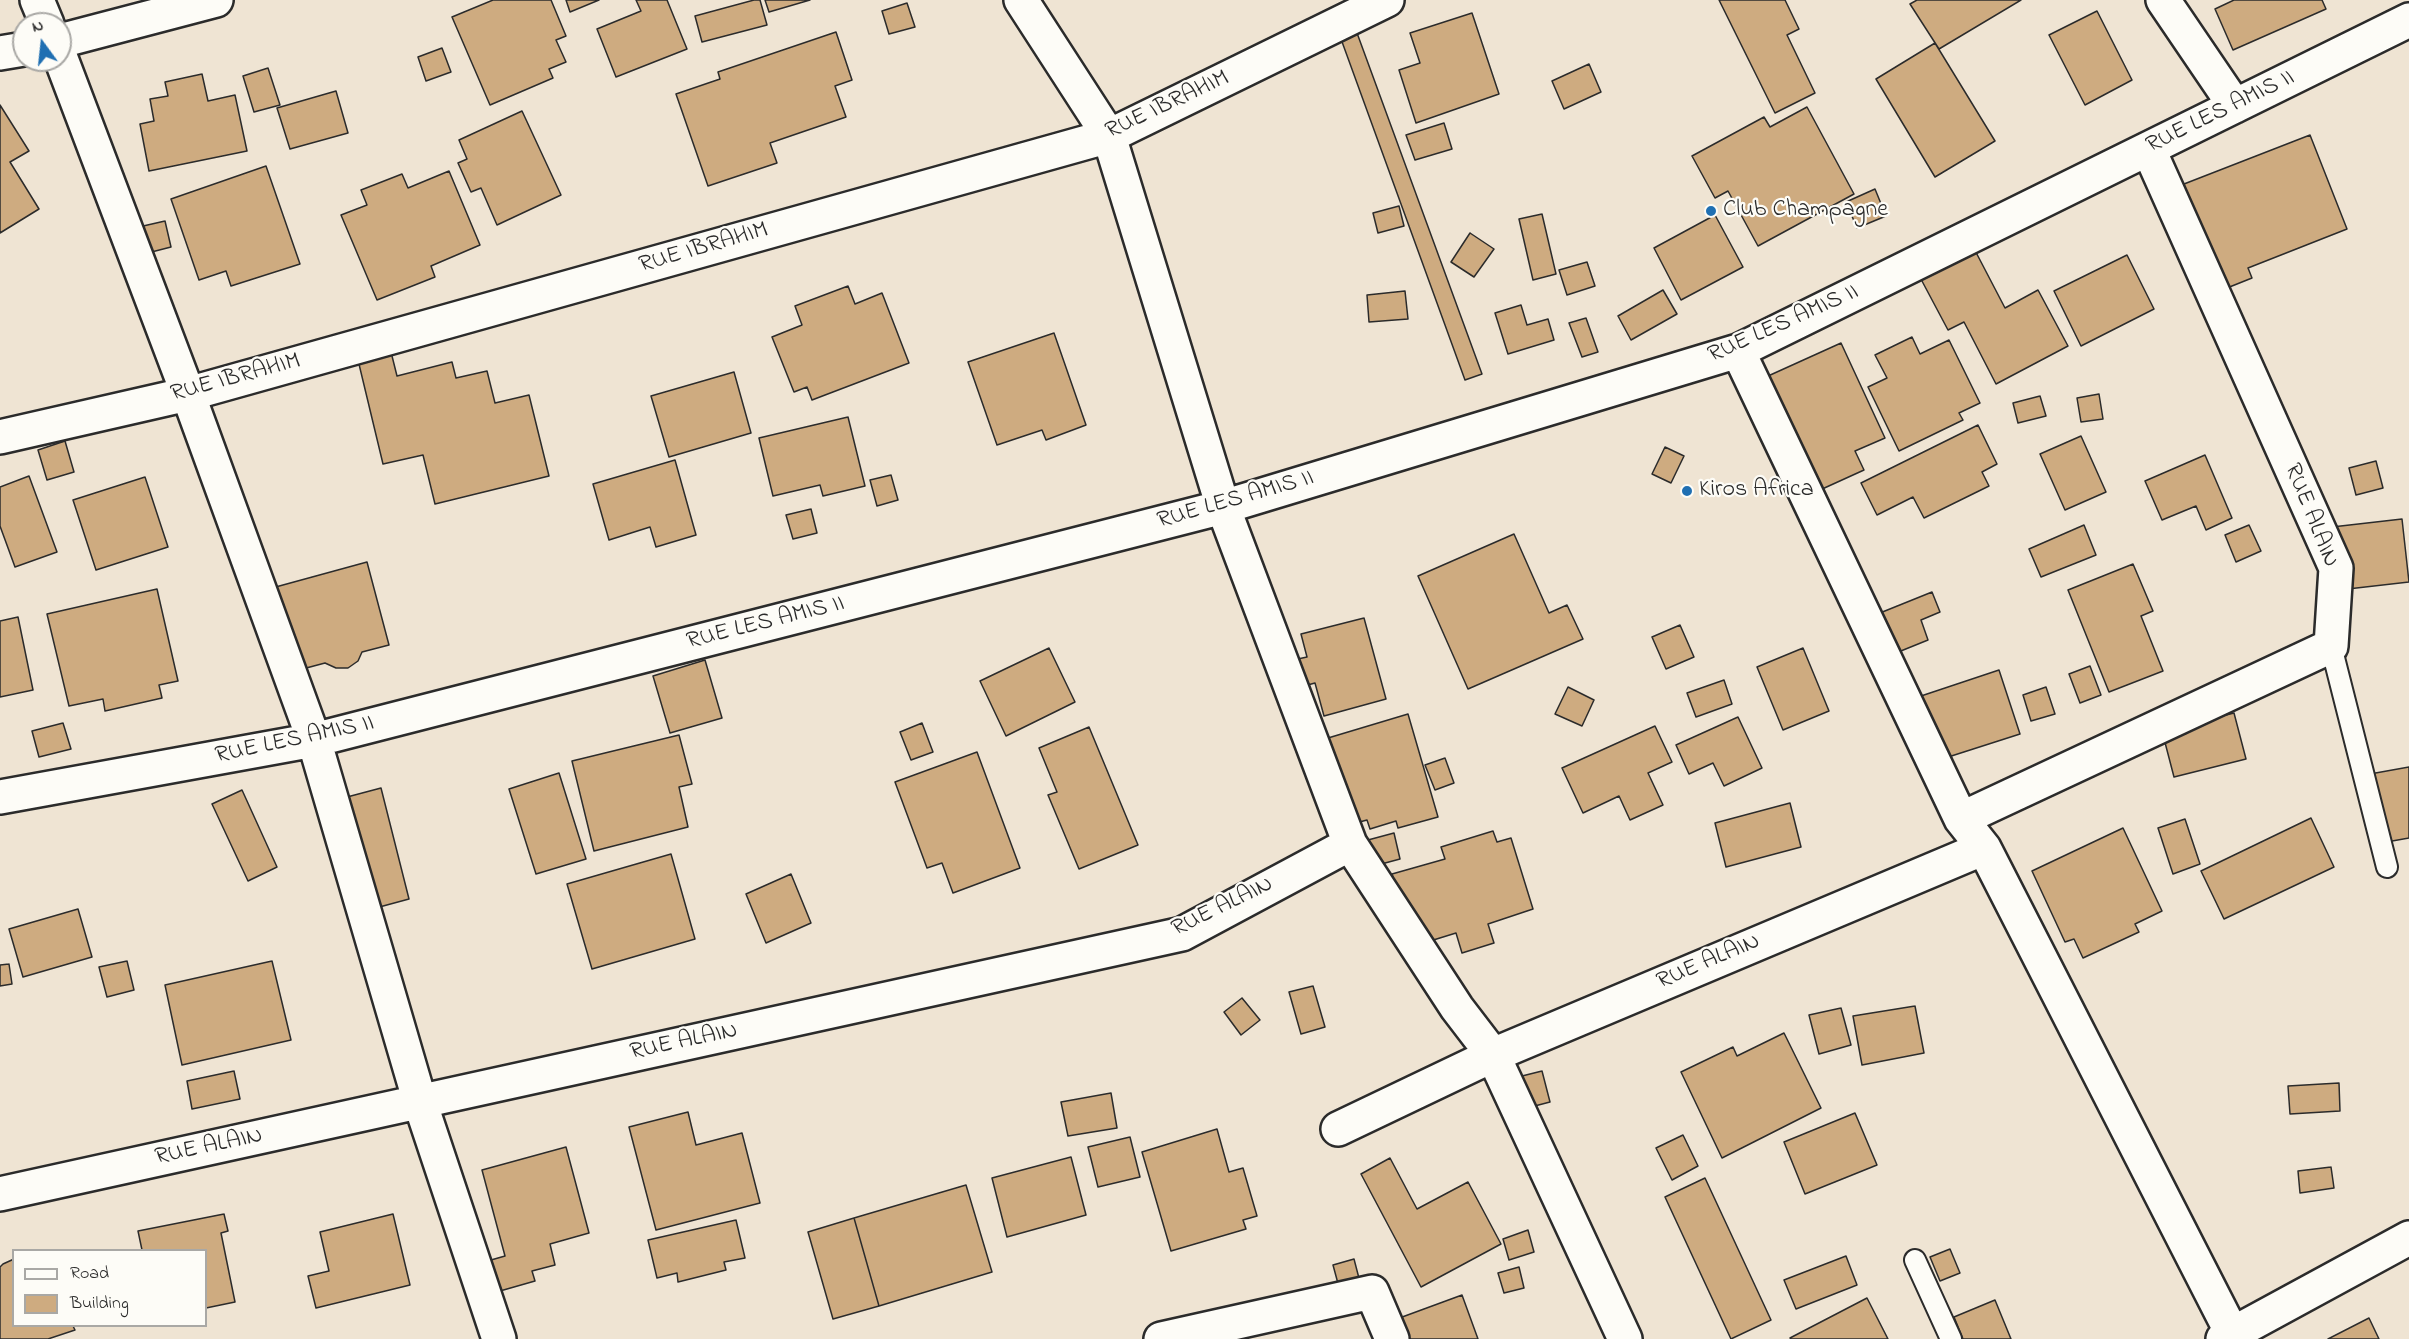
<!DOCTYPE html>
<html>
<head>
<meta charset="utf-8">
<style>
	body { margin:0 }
	#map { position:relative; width:2409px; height:1339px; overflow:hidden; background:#efe4d3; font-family:"Indie Flower",sans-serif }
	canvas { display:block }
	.legend { position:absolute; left:12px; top:1249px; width:195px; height:78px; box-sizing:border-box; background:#fdfcf7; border:2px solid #a9a8a5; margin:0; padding:8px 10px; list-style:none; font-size:18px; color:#2b2b2b }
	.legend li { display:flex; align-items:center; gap:12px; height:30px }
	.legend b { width:30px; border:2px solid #a9a8a5 }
	.north { position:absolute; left:12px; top:12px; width:60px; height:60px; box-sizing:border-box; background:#fdfcf7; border:2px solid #a9a8a5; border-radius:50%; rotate:345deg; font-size:16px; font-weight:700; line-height:24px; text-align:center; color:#2b2b2b }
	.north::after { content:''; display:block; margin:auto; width:21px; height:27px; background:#1f6fb2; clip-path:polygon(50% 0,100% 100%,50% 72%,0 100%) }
</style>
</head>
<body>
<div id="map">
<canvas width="2409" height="1339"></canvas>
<ul class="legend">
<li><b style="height:8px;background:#fdfcf7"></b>Road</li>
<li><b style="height:16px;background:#ceab80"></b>Building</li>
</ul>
<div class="north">N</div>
</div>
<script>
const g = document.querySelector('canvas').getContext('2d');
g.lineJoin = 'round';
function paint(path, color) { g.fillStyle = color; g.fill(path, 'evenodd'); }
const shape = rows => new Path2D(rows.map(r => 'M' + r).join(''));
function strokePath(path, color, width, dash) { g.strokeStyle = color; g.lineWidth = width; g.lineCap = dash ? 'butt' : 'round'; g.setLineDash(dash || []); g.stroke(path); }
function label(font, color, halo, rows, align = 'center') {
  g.font = font + ' "Indie Flower",sans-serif'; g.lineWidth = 4.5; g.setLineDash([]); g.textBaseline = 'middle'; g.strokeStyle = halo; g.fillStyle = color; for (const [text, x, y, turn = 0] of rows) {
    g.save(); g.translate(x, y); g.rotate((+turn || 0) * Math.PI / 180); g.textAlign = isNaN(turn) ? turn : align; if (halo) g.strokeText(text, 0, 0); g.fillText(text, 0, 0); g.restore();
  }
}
const building = shape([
	[493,0,551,0,566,36,556,40,566,62,549,69,553,78,490,105,452,17,493,0],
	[566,0,599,0,570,12,566,0],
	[636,0,667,0,687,49,616,77,597,29,641,11,636,0],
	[754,0,760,0,767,25,702,42,695,16,754,0],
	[765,0,810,0,769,12,765,0],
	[1719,0,1785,0,1799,29,1787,35,1815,93,1775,113,1719,0],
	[1917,0,2021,0,1939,49,1910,4,1917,0],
	[2234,0,2322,0,2326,9,2233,50,2215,9,2234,0],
	[907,3,915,27,889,34,882,11,907,3],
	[2097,11,2132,80,2085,105,2049,35,2097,11],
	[1472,13,1499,94,1416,123,1399,70,1420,63,1410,33,1472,13],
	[836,32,852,80,835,86,846,117,770,143,777,163,708,186,676,94,720,79,718,72,836,32],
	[1357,33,1482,374,1465,380,1341,39,1357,33],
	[1935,43,1995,141,1935,177,1876,79,1935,43],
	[442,48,451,72,426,81,418,57,442,48],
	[1589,64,1601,92,1564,109,1552,81,1589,64],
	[268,68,280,105,254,112,243,76,268,68],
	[202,74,208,101,235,95,247,151,149,171,140,124,154,121,150,99,168,96,165,82,202,74],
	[336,91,348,133,290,149,277,108,336,91],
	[0,105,29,151,10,162,39,209,0,233,0,105],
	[1807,107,1854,194,1758,246,1728,191,1715,198,1692,156,1764,117,1770,127,1807,107],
	[522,111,561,195,497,225,481,188,471,192,458,163,467,159,459,140,522,111],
	[1444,123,1452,149,1415,160,1406,135,1444,123],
	[2310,135,2347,229,2248,268,2252,278,2207,296,2166,191,2310,135],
	[266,166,300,264,231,286,226,271,199,280,171,199,266,166],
	[449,171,480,245,431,266,435,277,377,300,341,215,367,205,361,190,402,174,408,188,449,171],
	[1875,189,1886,216,1857,228,1846,202,1875,189],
	[1399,206,1404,226,1378,233,1373,213,1399,206],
	[1542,214,1556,274,1533,280,1519,219,1542,214],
	[1715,215,1743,267,1681,300,1654,248,1715,215],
	[165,221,171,247,136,256,130,229,165,221],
	[1470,233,1494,249,1474,277,1451,262,1470,233],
	[1968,237,2005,308,2038,290,2068,346,1996,384,1964,322,1948,330,1914,266,1968,237],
	[2127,255,2154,309,2081,346,2054,291,2127,255],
	[1587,262,1595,286,1567,295,1559,270,1587,262],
	[848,286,855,304,882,293,909,363,812,400,807,387,794,392,772,337,802,325,795,306,848,286],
	[1663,290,1677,314,1631,340,1618,316,1663,290],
	[1405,291,1408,319,1369,322,1367,295,1405,291],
	[1521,305,1527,325,1548,319,1554,340,1508,354,1495,313,1521,305],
	[1586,318,1598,352,1582,357,1569,323,1586,318],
	[1054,333,1086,425,1046,440,1042,430,997,445,968,362,1054,333],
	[1912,337,1920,354,1949,340,1980,403,1959,413,1963,420,1899,451,1868,387,1887,378,1875,355,1912,337],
	[1841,343,1885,438,1855,451,1864,470,1809,495,1757,381,1841,343],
	[391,352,397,376,452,362,456,378,487,371,495,403,529,395,549,476,435,504,423,455,383,464,358,360,391,352],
	[734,372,751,433,669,457,651,396,734,372],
	[2099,394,2103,419,2081,422,2077,398,2099,394],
	[2040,396,2046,416,2018,423,2013,403,2040,396],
	[848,417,865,486,823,496,820,485,773,496,759,438,848,417],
	[1978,425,1997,464,1982,472,1989,486,1924,518,1913,497,1877,515,1861,483,1978,425],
	[2081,436,2106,492,2065,510,2040,454,2081,436],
	[65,441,74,472,47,480,38,450,65,441],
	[1665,447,1684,456,1671,483,1652,474,1665,447],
	[2205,455,2232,518,2206,530,2196,506,2162,520,2145,481,2205,455],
	[675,460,696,535,656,547,650,527,609,540,593,484,675,460],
	[2376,461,2383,488,2356,495,2349,468,2376,461],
	[891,475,898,500,877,506,870,480,891,475],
	[29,476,57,552,15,567,0,526,0,487,29,476],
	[145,477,168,547,96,570,73,500,145,477],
	[811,509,817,533,793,539,786,515,811,509],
	[2402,519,2409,582,2339,590,2332,527,2402,519],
	[2084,525,2096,555,2041,577,2029,549,2084,525],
	[2249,525,2261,551,2236,562,2225,535,2249,525],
	[1514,534,1549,613,1567,605,1583,639,1468,689,1418,576,1514,534],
	[367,562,389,645,362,652,358,661,348,668,336,668,325,663,295,671,272,588,367,562],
	[2133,564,2153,611,2141,616,2163,671,2109,692,2068,590,2133,564],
	[157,589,178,681,159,685,162,698,105,711,103,699,69,706,47,614,157,589],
	[1932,592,1940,612,1921,620,1928,640,1886,657,1870,617,1932,592],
	[18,617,33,690,0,697,0,621,18,617],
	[1364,618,1386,699,1324,716,1315,683,1300,687,1293,660,1307,657,1301,634,1364,618],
	[1680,625,1694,657,1666,669,1652,637,1680,625],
	[1049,648,1075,702,1006,736,980,681,1049,648],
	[1803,648,1829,711,1783,730,1757,667,1803,648],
	[705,660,722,718,670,733,653,676,705,660],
	[2090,666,2101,695,2080,703,2069,674,2090,666],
	[1999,670,2020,734,1942,759,1921,696,1999,670],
	[1724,680,1732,704,1696,717,1687,693,1724,680],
	[1568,687,1594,700,1582,726,1555,714,1568,687],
	[2046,687,2055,714,2031,721,2023,695,2046,687],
	[2234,713,2246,759,2174,777,2162,731,2234,713],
	[1408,714,1438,817,1398,828,1396,821,1370,829,1367,820,1352,824,1318,741,1408,714],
	[1738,717,1762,768,1724,786,1713,763,1689,774,1676,745,1738,717],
	[63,723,71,749,39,757,32,731,63,723],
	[922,723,933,752,911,760,900,732,922,723],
	[1655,726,1672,762,1648,773,1663,805,1630,820,1619,796,1583,813,1562,768,1655,726],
	[1089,727,1138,845,1079,869,1048,795,1057,792,1039,748,1089,727],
	[679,735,692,784,679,787,688,827,594,851,572,761,679,735],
	[977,752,1020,868,953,893,942,863,927,868,895,782,977,752],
	[1445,758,1454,783,1435,790,1425,765,1445,758],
	[2409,767,2409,838,2381,843,2370,774,2409,767],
	[559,773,586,859,536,874,509,789,559,773],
	[381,788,409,899,361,912,332,801,381,788],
	[242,790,277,867,248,881,212,804,242,790],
	[1790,803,1801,847,1726,867,1715,823,1790,803],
	[2311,818,2334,867,2224,919,2201,871,2311,818],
	[2185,819,2200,864,2173,874,2158,828,2185,819],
	[2123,828,2162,911,2135,924,2139,932,2083,958,2074,939,2065,942,2032,871,2123,828],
	[1493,831,1497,842,1511,838,1533,909,1488,924,1494,943,1462,953,1456,933,1414,946,1392,874,1445,859,1441,847,1493,831],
	[1394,833,1400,859,1359,870,1353,844,1394,833],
	[671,854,695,939,592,969,567,884,671,854],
	[791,874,811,923,766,943,746,894,791,874],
	[78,909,92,957,23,977,9,929,78,909],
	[127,961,134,990,107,997,99,967,127,961],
	[272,961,291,1040,182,1065,165,985,272,961],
	[9,964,12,984,0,986,0,965,9,964],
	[1313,986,1325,1027,1301,1034,1289,992,1313,986],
	[1242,998,1260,1020,1241,1035,1224,1012,1242,998],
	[1915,1006,1924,1053,1862,1065,1853,1016,1915,1006],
	[1841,1008,1851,1045,1819,1054,1809,1015,1841,1008],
	[1784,1033,1821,1108,1722,1158,1681,1072,1733,1047,1737,1056,1784,1033],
	[234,1071,240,1099,192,1109,187,1081,234,1071],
	[1542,1071,1550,1102,1527,1108,1518,1077,1542,1071],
	[2339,1083,2340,1111,2290,1114,2288,1086,2339,1083],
	[1111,1093,1117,1128,1068,1136,1061,1102,1111,1093],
	[688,1112,696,1145,742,1133,760,1203,656,1230,629,1127,688,1112],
	[1855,1113,1877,1165,1805,1194,1784,1142,1855,1113],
	[1217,1129,1229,1172,1243,1168,1257,1216,1243,1220,1246,1229,1171,1251,1142,1152,1217,1129],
	[1683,1135,1698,1166,1672,1180,1656,1148,1683,1135],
	[1130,1137,1140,1177,1098,1187,1088,1147,1130,1137],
	[566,1147,589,1233,550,1244,555,1265,532,1271,535,1281,486,1295,477,1264,505,1256,482,1170,566,1147],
	[1071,1157,1086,1215,1007,1237,992,1178,1071,1157],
	[1390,1158,1417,1209,1468,1182,1501,1244,1421,1287,1361,1174,1390,1158],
	[2331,1167,2334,1188,2300,1193,2298,1171,2331,1167],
	[1705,1178,1771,1320,1731,1339,1665,1197,1705,1178],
	[966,1185,992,1272,879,1306,854,1218,966,1185],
	[224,1214,228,1231,221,1233,235,1302,206,1308,206,1250,142,1250,138,1231,224,1214],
	[393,1214,410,1285,316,1308,308,1276,329,1271,320,1232,393,1214],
	[854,1218,879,1306,833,1319,808,1232,854,1218],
	[736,1220,745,1258,724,1262,726,1270,678,1282,677,1273,657,1278,648,1240,736,1220],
	[1528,1230,1534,1252,1509,1260,1503,1239,1528,1230],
	[1950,1249,1960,1273,1940,1281,1930,1257,1950,1249],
	[1846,1256,1857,1285,1796,1309,1784,1280,1846,1256],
	[14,1259,14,1326,73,1326,75,1330,48,1339,0,1339,0,1267,3,1264,14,1259],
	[1354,1259,1361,1286,1340,1291,1333,1265,1354,1259],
	[1519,1267,1524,1288,1504,1293,1498,1273,1519,1267],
	[1462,1295,1478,1339,1379,1339,1375,1327,1462,1295],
	[1867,1298,1888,1339,1791,1339,1790,1338,1867,1298],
	[1995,1300,2011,1339,1963,1339,1954,1317,1995,1300],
	[2369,1318,2379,1339,2328,1339,2369,1318]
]);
paint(building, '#ceab80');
strokePath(building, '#2b2b2b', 1.5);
const service = shape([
	[2331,646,2387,867],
	[1915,1260,1951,1339]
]);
const minor = shape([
	[37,0,47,24],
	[1021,0,1109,136,1223,507,1350,844,1457,1008,1493,1055,1625,1339],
	[2163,0,2235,106],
	[60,41,216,0],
	[0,53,24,49],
	[60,56,188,394,314,740,420,1102,499,1339],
	[1738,351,1961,819,1984,848,2235,1339],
	[0,437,188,394,1109,136,1387,0],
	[0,797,314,740,1223,507,1738,351,2409,20],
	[1961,819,2331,646,2336,568,2149,150],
	[1338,1129,1493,1055,1984,848],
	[0,1194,1182,934,1350,844],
	[1161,1339,1372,1292,1392,1339],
	[2223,1339,2409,1238]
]);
strokePath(service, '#2b2b2b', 24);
strokePath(minor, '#2b2b2b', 38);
strokePath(service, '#fdfcf7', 20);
strokePath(minor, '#fdfcf7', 33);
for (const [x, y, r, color] of [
	[1711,211,6,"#1f6fb2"],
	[1687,491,6,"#1f6fb2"]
]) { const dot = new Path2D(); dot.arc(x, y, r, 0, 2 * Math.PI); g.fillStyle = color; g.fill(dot); strokePath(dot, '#fdfcf7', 2); }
label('24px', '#2b2b2b', '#fdfcf7', [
	["RUE IBRAHIM",1168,106,-25],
	["RUE LES AMIS II",2221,113,-26],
	["RUE IBRAHIM",704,249,-16],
	["RUE LES AMIS II",1784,325,-24],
	["RUE IBRAHIM",236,379,-15],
	["RUE LES AMIS II",1236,501,-16],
	["RUE ALAIN",2310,516,68],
	["RUE LES AMIS II",766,624,-14],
	["RUE LES AMIS II",295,741,-12],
	["RUE ALAIN",1223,908,-26],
	["RUE ALAIN",1709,963,-23],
	["RUE ALAIN",684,1043,-12],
	["RUE ALAIN",209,1148,-12]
]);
label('24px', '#2b2b2b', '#fdfcf7', [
	["Club Champagne",1723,211],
	["Kiros Africa",1699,491]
], 'left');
</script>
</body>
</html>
